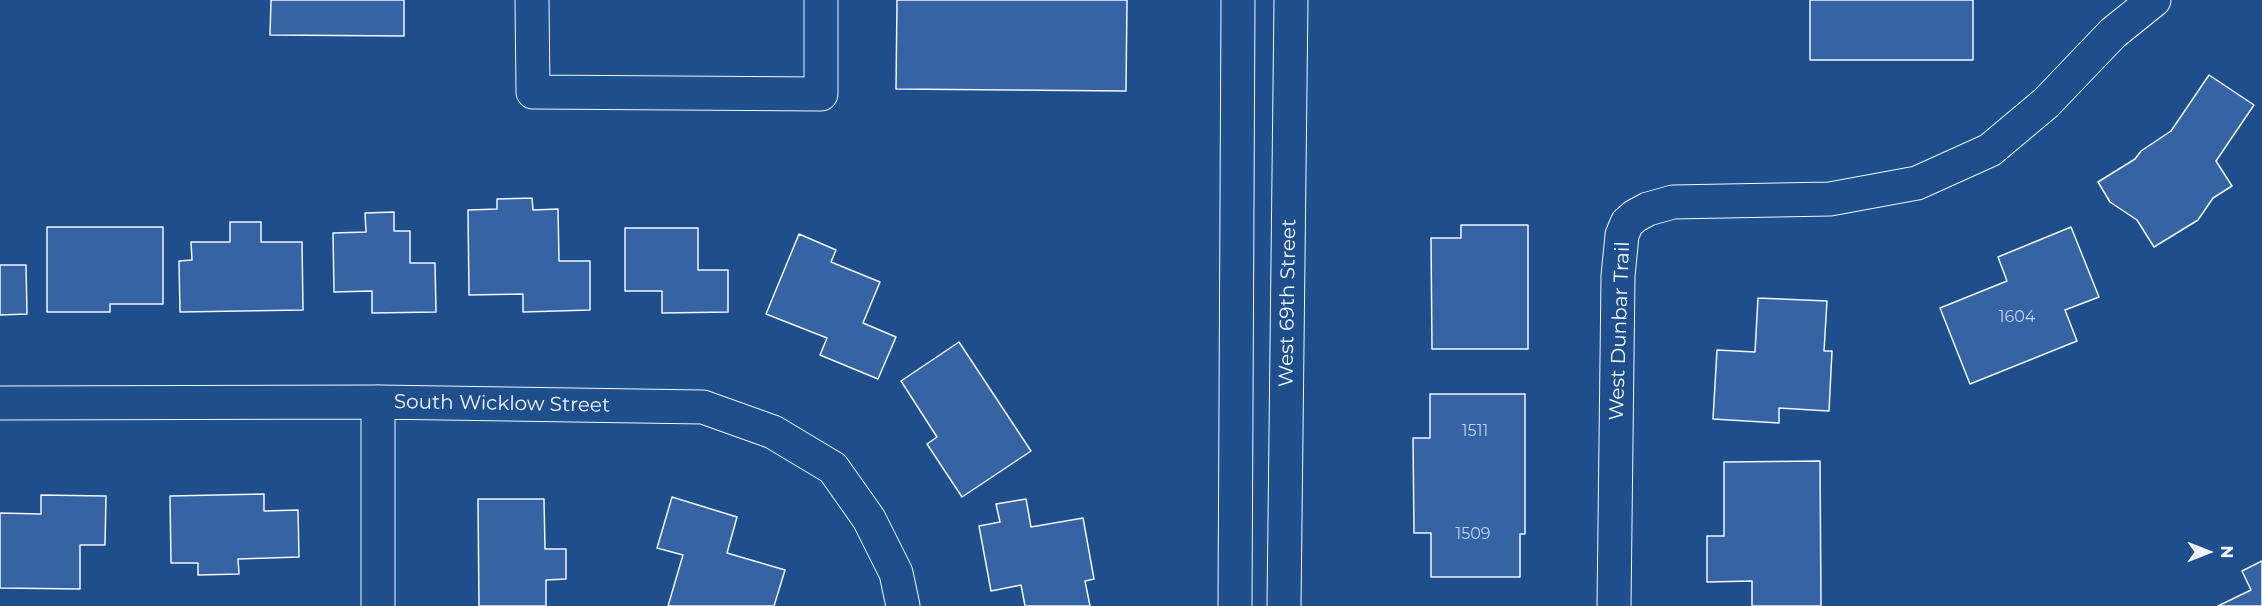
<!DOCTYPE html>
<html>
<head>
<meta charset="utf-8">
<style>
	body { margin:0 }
	#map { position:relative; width:2262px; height:606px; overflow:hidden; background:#1f4e8c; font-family:Montserrat,sans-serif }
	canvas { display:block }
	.north { position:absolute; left:2178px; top:522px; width:60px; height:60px; -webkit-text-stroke:4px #1f4e8c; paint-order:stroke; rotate:90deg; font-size:16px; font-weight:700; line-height:24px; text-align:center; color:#f2f6ff }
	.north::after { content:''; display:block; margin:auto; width:21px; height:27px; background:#f2f6ff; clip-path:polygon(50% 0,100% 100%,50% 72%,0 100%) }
</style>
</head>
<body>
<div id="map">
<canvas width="2262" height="606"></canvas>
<div class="north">N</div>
</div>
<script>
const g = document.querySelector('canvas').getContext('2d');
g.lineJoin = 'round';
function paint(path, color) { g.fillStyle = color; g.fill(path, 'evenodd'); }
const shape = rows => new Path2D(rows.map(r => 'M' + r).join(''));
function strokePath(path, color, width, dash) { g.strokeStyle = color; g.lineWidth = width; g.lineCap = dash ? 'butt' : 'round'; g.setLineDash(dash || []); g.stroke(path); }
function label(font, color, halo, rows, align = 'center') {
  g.font = font + ' Montserrat,sans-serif'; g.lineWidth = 4.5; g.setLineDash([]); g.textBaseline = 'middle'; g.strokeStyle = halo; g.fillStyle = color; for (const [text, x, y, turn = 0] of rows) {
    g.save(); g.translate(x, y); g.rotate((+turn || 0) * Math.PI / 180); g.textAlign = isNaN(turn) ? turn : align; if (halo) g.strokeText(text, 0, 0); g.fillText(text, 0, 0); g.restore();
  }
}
const building = shape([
	[271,0,404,0,404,36,270,35,271,0],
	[897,0,1127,0,1126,91,896,89,897,0],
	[1810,0,1973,0,1973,60,1810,60,1810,0],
	[2209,75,2254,105,2216,161,2232,186,2213,198,2198,220,2154,247,2137,220,2110,202,2098,182,2135,159,2141,151,2171,131,2209,75],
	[532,198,533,210,558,209,559,261,590,261,590,310,523,312,523,294,469,295,468,210,497,209,497,199,532,198],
	[394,212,394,231,410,231,410,263,435,263,436,312,372,313,372,291,334,292,333,233,366,232,365,213,394,212],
	[230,222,261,222,261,242,302,242,303,310,180,312,179,261,192,260,191,242,230,242,230,222],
	[1461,225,1528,225,1528,349,1432,349,1431,238,1461,238,1461,225],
	[47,227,163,227,163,304,110,304,110,312,47,312,47,227],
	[2071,227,2099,297,2065,310,2077,341,1970,384,1940,308,2007,281,1998,257,2071,227],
	[625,228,698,228,698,270,728,270,728,312,662,313,662,291,625,291,625,228],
	[799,234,836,250,831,262,880,282,863,323,896,337,878,379,820,355,827,338,766,314,799,234],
	[0,265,26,265,27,314,0,315,0,265],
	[1758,298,1827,301,1824,351,1832,351,1829,411,1779,408,1779,423,1713,419,1717,350,1755,352,1758,298],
	[959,342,1031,451,962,497,927,444,937,437,901,381,959,342],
	[1430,394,1525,394,1525,534,1520,534,1520,577,1431,577,1431,533,1414,533,1413,438,1430,438,1430,394],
	[1820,461,1821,606,1752,606,1752,581,1707,582,1707,536,1724,536,1724,462,1820,461],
	[264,494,264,511,298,510,299,557,238,559,239,574,198,575,198,563,171,563,170,496,264,494],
	[41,495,106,496,105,545,80,545,80,589,0,588,0,513,41,514,41,495],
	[672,497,737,517,727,553,785,570,774,606,668,606,683,555,657,548,672,497],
	[478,499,544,499,545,549,566,549,566,579,546,580,546,606,479,606,478,499],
	[1026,499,1031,527,1083,518,1094,579,1085,581,1090,606,1025,606,1021,585,991,591,979,526,1000,522,996,504,1026,499],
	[2262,561,2262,606,2218,606,2251,590,2242,571,2262,561]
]);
paint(building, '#3563a3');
strokePath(building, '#f2f6ff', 1.5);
const minor = shape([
	[532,0,533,92,821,94,821,0],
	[378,402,378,606],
	[0,403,378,402,703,407,773,432,833,468,869,519,896,573,903,606],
	[1614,606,1618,276,1622,235,1627,223,1635,216,1648,209,1673,202,1830,199,1917,183,1990,150,2046,103,2113,33,2154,0]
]);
const major = shape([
	[1235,606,1238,0],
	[1284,606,1291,0]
]);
strokePath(minor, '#f2f6ff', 35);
strokePath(major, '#f2f6ff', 35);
strokePath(minor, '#1f4e8c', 33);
strokePath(major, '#1f4e8c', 33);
label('16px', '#c3d1e8', null, [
	["1604",2017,317],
	["1511",1475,431],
	["1509",1473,534]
]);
label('20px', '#f2f6ff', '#1f4e8c', [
	["West 69th Street",1288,303,-89],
	["West Dunbar Trail",1620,331,-88],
	["South Wicklow Street",502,404,1]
]);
</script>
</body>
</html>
